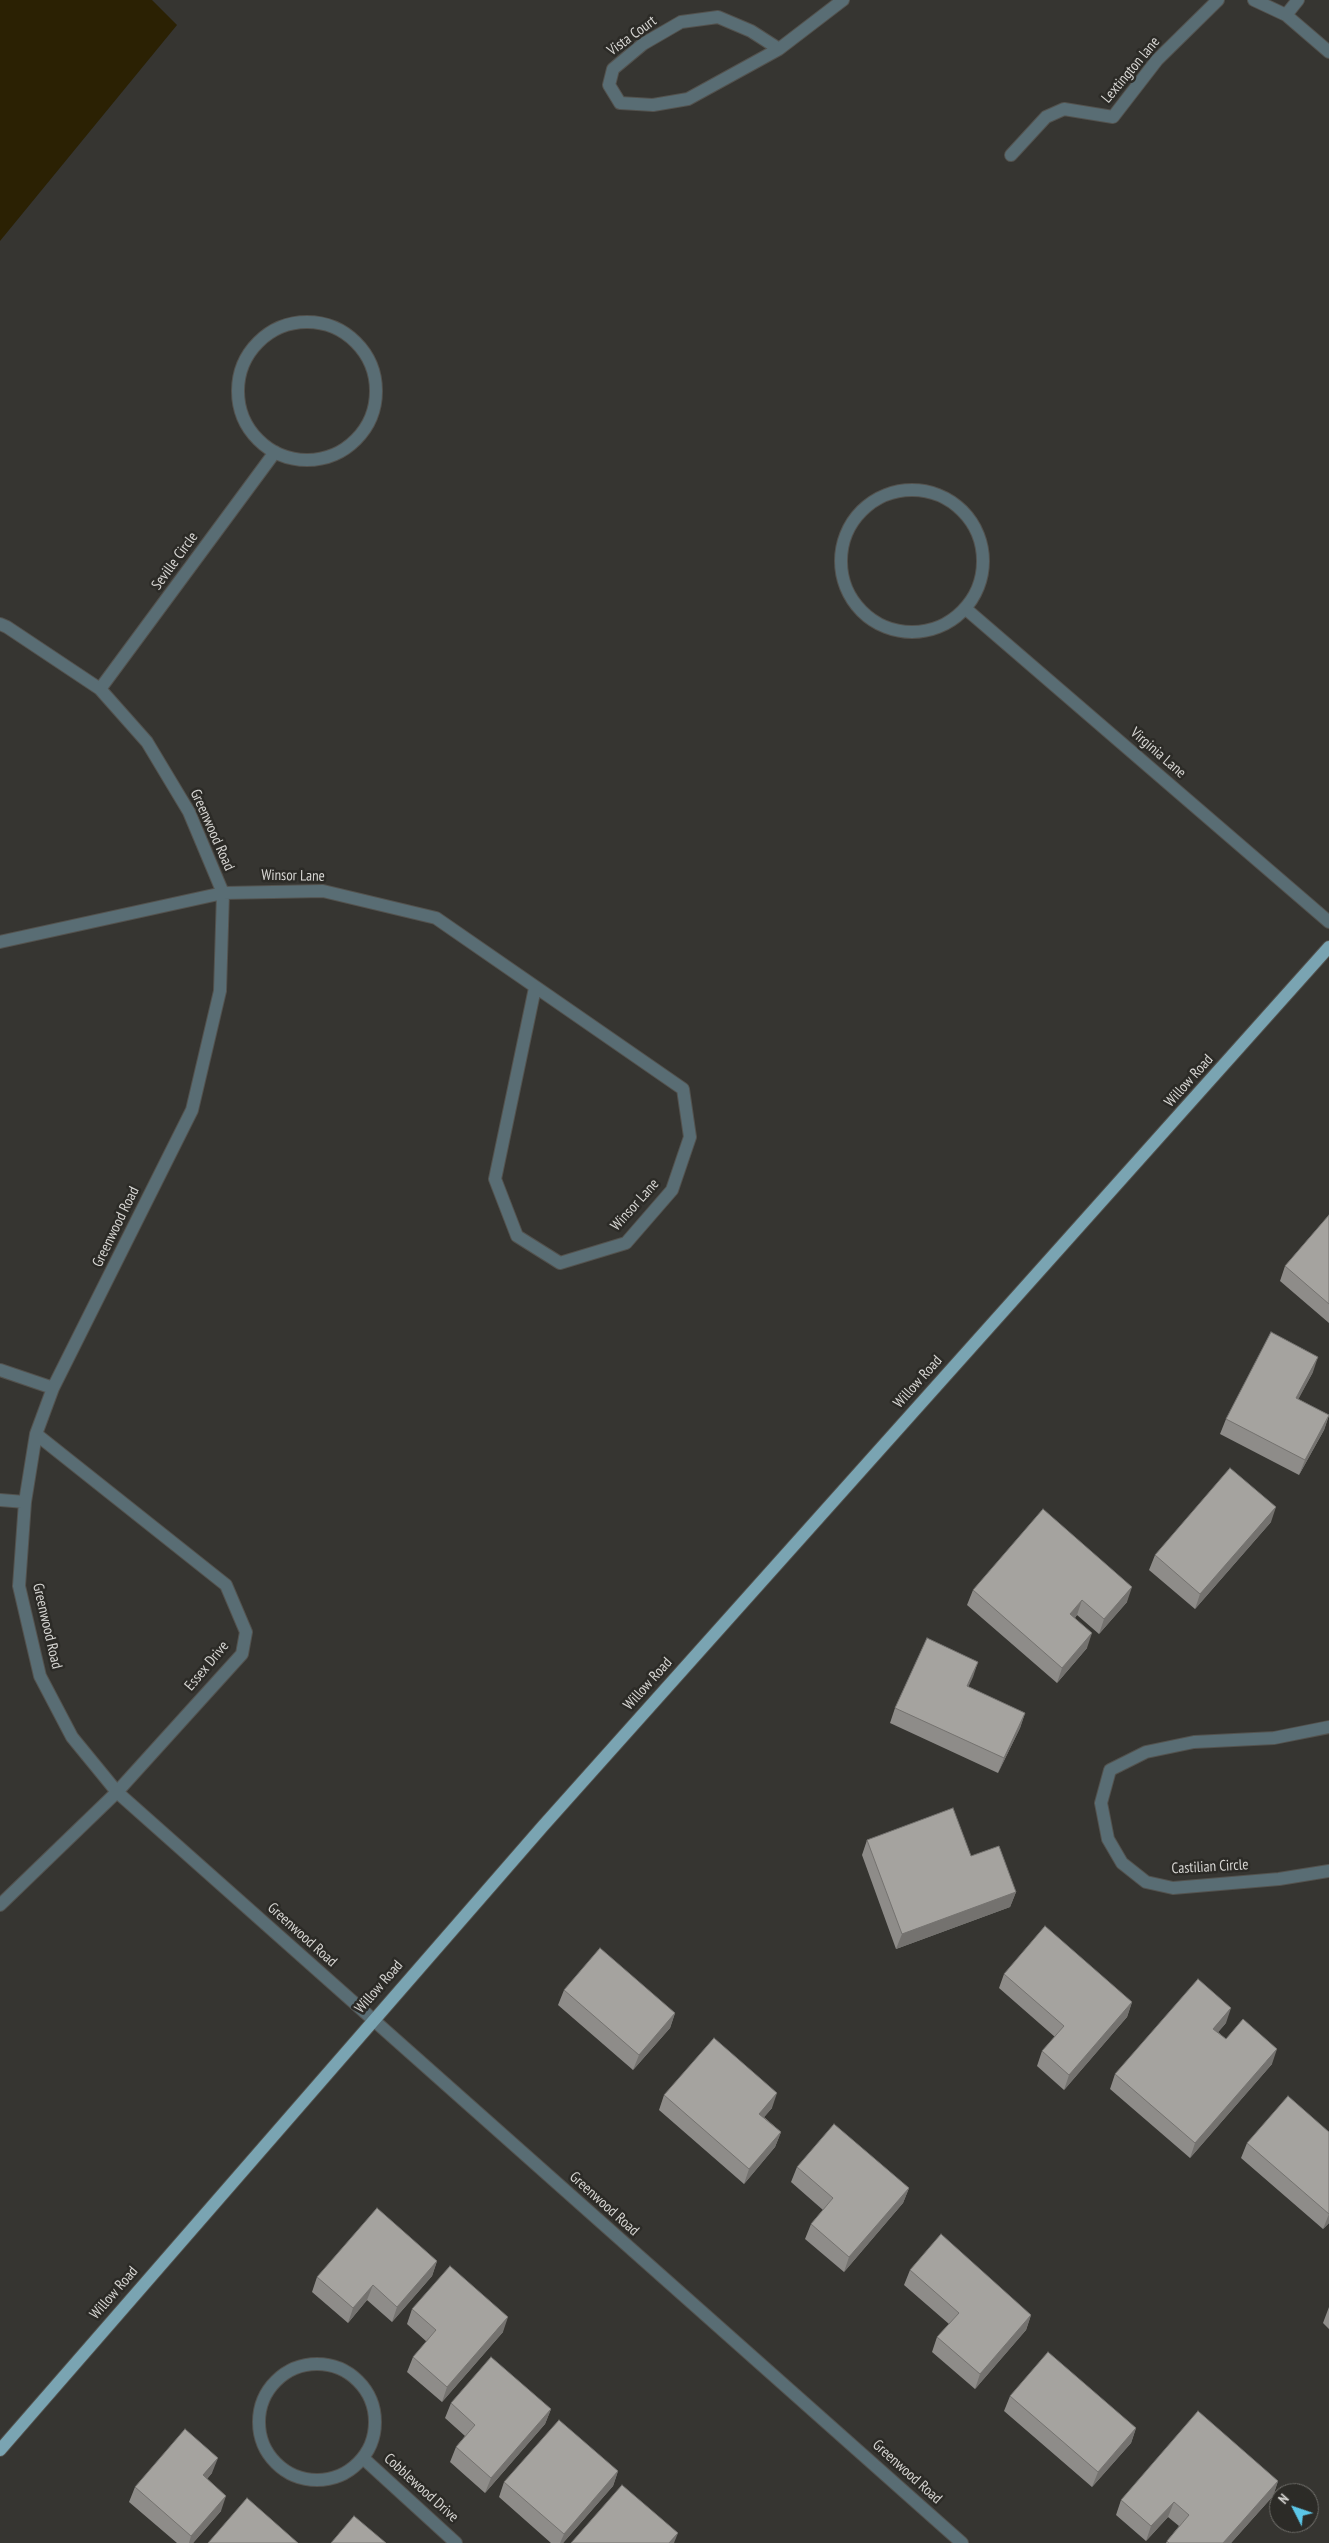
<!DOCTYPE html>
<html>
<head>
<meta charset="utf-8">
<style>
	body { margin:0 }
	#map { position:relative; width:1329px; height:2543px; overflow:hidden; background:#363531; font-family:"PT Sans Narrow",sans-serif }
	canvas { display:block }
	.north { position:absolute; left:1269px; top:2483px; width:50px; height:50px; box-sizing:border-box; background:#2c2b27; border:1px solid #706f6b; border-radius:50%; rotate:311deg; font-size:14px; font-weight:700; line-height:20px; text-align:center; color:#d6d5d2 }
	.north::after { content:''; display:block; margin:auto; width:18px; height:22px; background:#5cc7e8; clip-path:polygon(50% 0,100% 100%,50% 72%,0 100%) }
</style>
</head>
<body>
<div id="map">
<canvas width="1329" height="2543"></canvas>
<div class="north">N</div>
</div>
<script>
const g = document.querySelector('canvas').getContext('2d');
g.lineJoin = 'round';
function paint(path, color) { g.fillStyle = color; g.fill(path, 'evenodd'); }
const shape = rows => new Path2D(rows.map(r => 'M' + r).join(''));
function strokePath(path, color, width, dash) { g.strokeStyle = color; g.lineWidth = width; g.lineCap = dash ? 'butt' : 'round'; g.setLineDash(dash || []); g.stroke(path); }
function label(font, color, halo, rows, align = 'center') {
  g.font = font + ' "PT Sans Narrow",sans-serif'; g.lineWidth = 5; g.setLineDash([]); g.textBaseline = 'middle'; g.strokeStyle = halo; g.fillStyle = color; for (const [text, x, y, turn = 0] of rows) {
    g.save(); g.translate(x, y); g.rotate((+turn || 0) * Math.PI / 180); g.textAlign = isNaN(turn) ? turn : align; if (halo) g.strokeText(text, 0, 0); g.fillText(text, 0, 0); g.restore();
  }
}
paint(shape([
	[0,0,152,0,177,25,0,241]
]), '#2b2103');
const minor = shape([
	[1254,0,1286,15,1329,52],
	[1286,15,1298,0],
	[779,49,751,31,718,17,681,22,643,44,613,69,609,85,620,103,653,105,688,99,779,49,843,0],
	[1011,155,1046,117,1064,109,1113,117,1157,60,1218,0],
	'238 391a69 69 0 1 1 138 0a69 69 0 1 1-138 0Z',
	'841 561a71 71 0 1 1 142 0a71 71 0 1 1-142 0Z',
	[966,609,1329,922],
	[0,624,7,627,100,689,147,742,189,812,223,893,220,991,192,1110,53,1388,36,1434,25,1502,19,1586,40,1676,72,1737,117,1792,962,2543],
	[100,689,275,452],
	[0,942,223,893,323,891,436,918,683,1089,690,1137,672,1190,626,1243,560,1263,517,1236,495,1179,535,988],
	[0,1370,53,1388],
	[0,1500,25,1502],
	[1329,1727,1274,1738,1194,1742,1146,1752,1110,1770,1101,1803,1108,1839,1122,1863,1146,1882,1173,1888,1279,1879,1329,1871],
	[0,1905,117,1792,242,1654,246,1632,226,1585,36,1434],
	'259 2422a58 58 0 1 1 116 0a58 58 0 1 1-116 0Z',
	[363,2458,456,2543]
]);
const major = shape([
	[0,2450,543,1826,1329,947]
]);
strokePath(minor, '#53524e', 14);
strokePath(major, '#53524e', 14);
strokePath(minor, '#596d74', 12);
strokePath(major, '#7aa4b2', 12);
paint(shape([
	[1329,1215,1329,1323,1280,1281,1285,1266],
	[1313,1372,1298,1399,1329,1415,1324,1430,1299,1475,1220,1434,1226,1419],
	[1271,1522,1195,1609,1149,1570,1155,1555],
	[973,1590,1127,1602,1099,1634,1077,1615,1075,1618,1087,1648,1057,1683,967,1605],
	[978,1662,968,1687,1025,1713,1020,1728,998,1773,890,1723,895,1708],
	[867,1840,971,1856,1016,1892,1010,1907,896,1949,862,1855],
	[1004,1974,1132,2002,1127,2017,1064,2090,1037,2066,1042,2051,1055,2037,999,1988],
	[564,1990,675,2013,670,2028,633,2070,558,2005],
	[1226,2023,1218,2032,1226,2039,1272,2064,1190,2158,1110,2089,1115,2074],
	[664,2095,772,2108,764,2117,781,2132,775,2147,744,2184,659,2110],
	[1329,2132,1329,2223,1323,2229,1241,2158,1247,2143],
	[797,2167,909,2188,903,2203,844,2272,805,2239,811,2224,823,2210,791,2182],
	[437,2261,432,2276,392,2322,367,2300,348,2323,312,2292,317,2277],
	[910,2270,1031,2315,1026,2330,975,2389,932,2352,937,2337,949,2324,904,2285],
	[1329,2307,1329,2329,1323,2323],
	[412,2309,503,2332,442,2402,407,2372,413,2357,427,2342,407,2324],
	[1010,2396,1136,2428,1131,2443,1092,2487,1004,2411],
	[451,2403,551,2409,545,2424,485,2493,450,2462,456,2447,465,2436,445,2418],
	[618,2471,613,2486,563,2543,551,2543,499,2497,504,2482],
	[212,2473,207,2479,221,2511,193,2543,177,2543,129,2502,135,2487],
	[1278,2481,1273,2496,1231,2543,1166,2543,1167,2541,1179,2526,1168,2517,1146,2541,1116,2515,1121,2500]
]), '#8e8c89');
paint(shape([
	[1318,1357,1313,1372,1291,1413,1296,1398],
	[1329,1415,1324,1430,1299,1475,1305,1460],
	[1276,1507,1271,1522,1195,1609,1200,1594],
	[1132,1587,1127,1602,1099,1634,1104,1619],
	[1082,1600,1077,1615,1065,1629,1070,1614],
	[1092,1633,1087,1648,1057,1683,1062,1668],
	[978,1662,973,1677,962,1701,967,1686],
	[1025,1713,1020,1728,998,1773,1004,1758],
	[1016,1892,1010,1907,896,1949,902,1934],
	[1132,2002,1127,2017,1064,2090,1069,2075],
	[1231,2008,1226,2023,1208,2044,1213,2029],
	[675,2013,670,2028,633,2070,639,2055],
	[1277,2049,1272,2064,1190,2158,1195,2143],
	[777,2093,772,2108,754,2129,759,2114],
	[781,2132,775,2147,744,2184,749,2169],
	[909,2188,903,2203,844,2272,849,2257],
	[1329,2214,1329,2223,1323,2229],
	[437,2261,432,2276,392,2322,397,2307],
	[373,2285,367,2300,348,2323,353,2308],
	[1031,2315,1026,2330,975,2389,980,2374],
	[508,2317,503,2332,442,2402,447,2387],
	[551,2409,545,2424,485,2493,491,2478],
	[1136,2428,1131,2443,1092,2487,1098,2472],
	[218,2458,212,2473,197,2490,203,2475],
	[618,2471,613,2486,563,2543,560,2543,564,2534],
	[1278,2481,1273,2496,1231,2543,1223,2543],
	[226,2496,221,2511,193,2543,189,2543,191,2536],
	[1174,2502,1168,2517,1146,2541,1151,2526],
	[678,2533,674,2543,669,2543]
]), '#74726f');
const building = shape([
	[1329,1215,1329,1304,1285,1266,1329,1215],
	[1271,1332,1318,1357,1296,1398,1329,1415,1305,1460,1226,1419,1271,1332],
	[1230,1468,1276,1507,1200,1594,1155,1555,1230,1468],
	[1043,1509,1132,1587,1104,1619,1082,1600,1070,1614,1092,1633,1062,1668,973,1590,1043,1509],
	[927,1638,978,1662,967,1686,1025,1713,1004,1758,895,1708,927,1638],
	[953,1808,971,1856,999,1846,1016,1892,902,1934,867,1840,953,1808],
	[1045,1926,1132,2002,1069,2075,1042,2051,1064,2026,1004,1974,1045,1926],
	[600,1948,675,2013,639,2055,564,1990,600,1948],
	[1198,1979,1231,2008,1213,2029,1226,2039,1243,2019,1277,2049,1195,2143,1115,2074,1198,1979],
	[714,2038,777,2093,759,2114,781,2132,749,2169,664,2095,714,2038],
	[1288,2096,1329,2132,1329,2214,1247,2143,1288,2096],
	[834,2124,909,2188,849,2257,811,2224,833,2198,797,2167,834,2124],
	[377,2208,437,2261,397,2307,373,2285,353,2308,317,2277,377,2208],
	[941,2234,1031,2315,980,2374,937,2337,959,2313,910,2270,941,2234],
	[450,2266,508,2317,447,2387,413,2357,436,2330,412,2309,450,2266],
	[1048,2352,1136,2428,1098,2472,1010,2396,1048,2352],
	[491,2357,551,2409,491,2478,456,2447,475,2425,451,2403,491,2357],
	[1198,2411,1278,2481,1223,2543,1169,2543,1167,2541,1189,2515,1174,2502,1151,2526,1121,2500,1198,2411],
	[559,2420,618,2471,564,2534,504,2482,559,2420],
	[185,2429,218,2458,203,2475,226,2496,191,2536,135,2487,185,2429],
	[622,2485,678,2533,669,2543,571,2543,622,2485],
	[247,2498,298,2543,208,2543,247,2498],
	[354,2516,386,2543,331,2543,354,2516]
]);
paint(building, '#a5a39f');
strokePath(building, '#74726f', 1);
label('15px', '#d6d5d2', '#2c2b27', [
	["Vista Court",632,36,-36],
	["Lextington lane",1131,70,-50],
	["Seville Circle",175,561,-54],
	["Virginia Lane",1158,753,41],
	["Greenwood Road",212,830,66],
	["Winsor Lane",293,876,1],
	["Willow Road",1189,1081,-48],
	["Winsor Lane",635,1205,-48],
	["Greenwood Road",116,1227,-64],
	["Willow Road",918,1382,-48],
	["Greenwood Road",47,1626,77],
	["Essex Drive",207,1666,-50],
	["Willow Road",648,1684,-48],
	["Castilian Circle",1210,1867,-3],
	["Greenwood Road",302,1935,42],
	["Willow Road",379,1987,-49],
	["Greenwood Road",604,2204,42],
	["Willow Road",114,2293,-49],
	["Greenwood Road",907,2472,42],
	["Cobblewood Drive",421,2488,42]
]);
</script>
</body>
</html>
